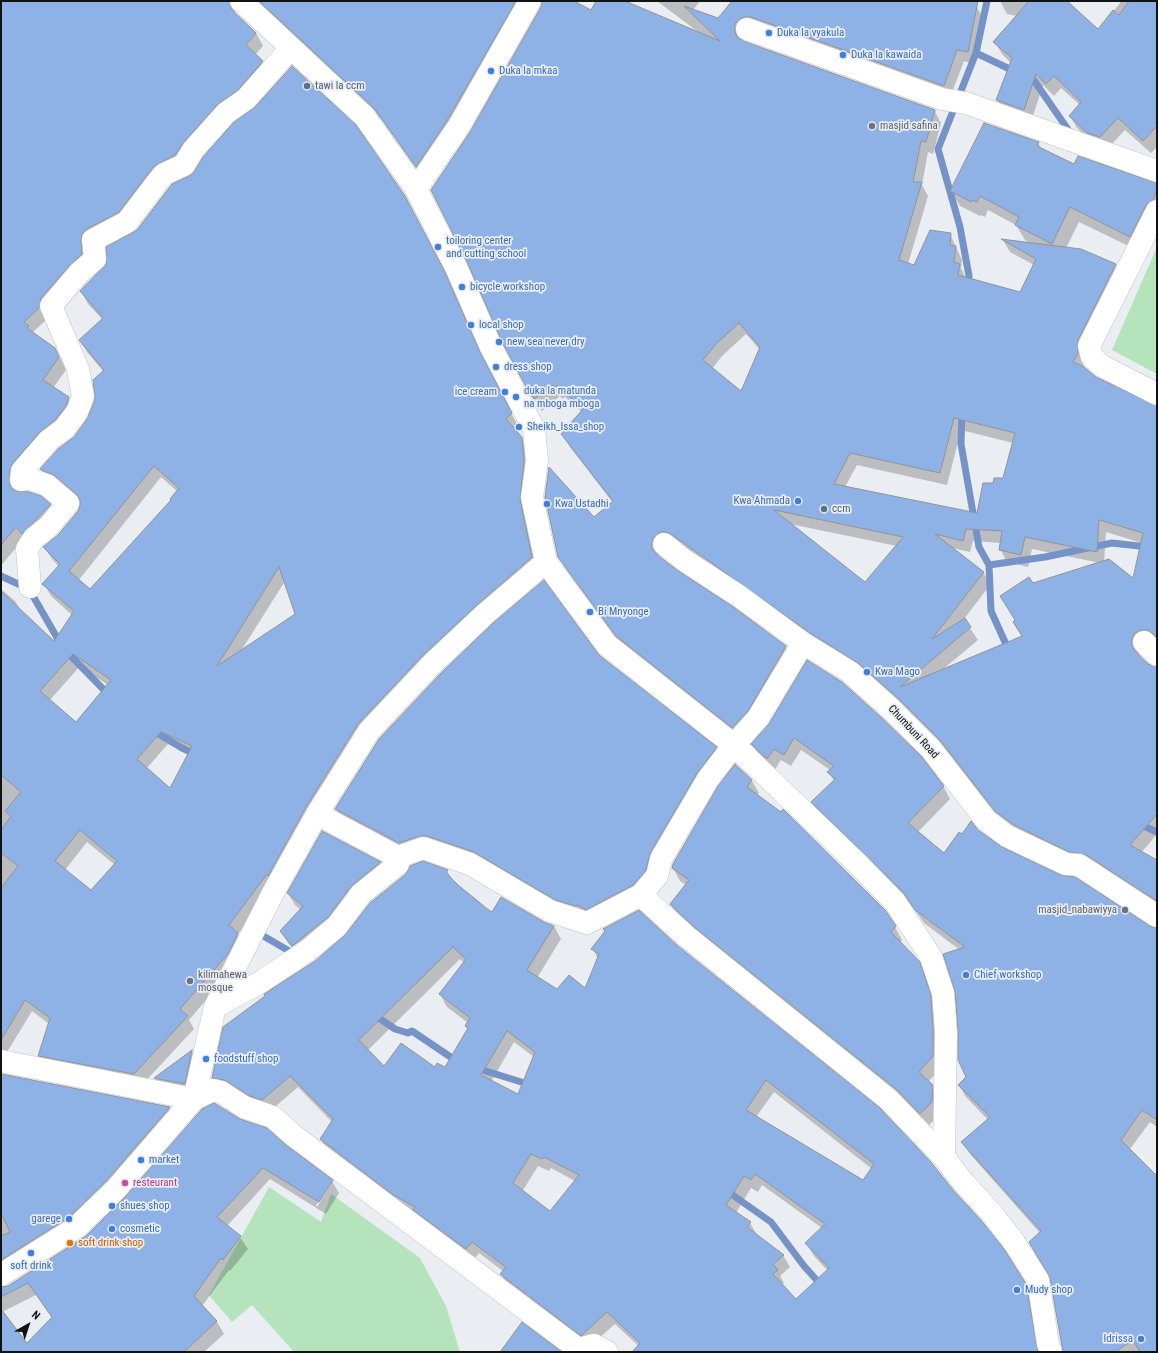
<!DOCTYPE html>
<html>
<head>
<meta charset="utf-8">
<style>
	body { margin:0 }
	#map { position:relative; width:1158px; height:1353px; overflow:hidden; background:#eaedf1; font-family:"Roboto Condensed",sans-serif }
	canvas { display:block }
	.frame { position:absolute; inset:0; border:2px solid #111213; pointer-events:none }
	.north { position:absolute; left:8px; top:1305px; width:40px; height:40px; -webkit-text-stroke:3px #eaedf1; paint-order:stroke; rotate:39deg; font-size:11px; font-weight:700; line-height:16px; text-align:center; color:#111213 }
	.north::after { content:''; display:block; margin:auto; width:14px; height:18px; background:#111213; clip-path:polygon(50% 0,100% 100%,50% 72%,0 100%) }
</style>
</head>
<body>
<div id="map">
<canvas width="1158" height="1353"></canvas>
<div class="frame"></div>
<div class="north">N</div>
</div>
<script>
const g = document.querySelector('canvas').getContext('2d');
g.lineJoin = 'round';
function paint(path, color) { g.fillStyle = color; g.fill(path, 'evenodd'); }
const shape = rows => new Path2D(rows.map(r => 'M' + r).join(''));
function strokePath(path, color, width, dash) { g.strokeStyle = color; g.lineWidth = width; g.lineCap = dash ? 'butt' : 'round'; g.setLineDash(dash || []); g.stroke(path); }
function label(font, color, halo, rows, align = 'center') {
  g.font = font + ' "Roboto Condensed",sans-serif'; g.lineWidth = 3.5; g.setLineDash([]); g.textBaseline = 'middle'; g.strokeStyle = halo; g.fillStyle = color; for (const [text, x, y, turn = 0] of rows) {
    g.save(); g.translate(x, y); g.rotate((+turn || 0) * Math.PI / 180); g.textAlign = isNaN(turn) ? turn : align; if (halo) g.strokeText(text, 0, 0); g.fillText(text, 0, 0); g.restore();
  }
}
paint(shape([
	[1157,247,1157,374,1112,350],
	[269,1187,321,1222,331,1194,420,1258,446,1306,460,1352,294,1352,252,1305,232,1322,209,1295]
]), '#b5e4bc');
paint(shape([
	[1,1,536,1,423,178,382,120,258,4,238,5,235,13,256,33,263,46,255,55,262,62,269,74,94,241,46,320,32,333,55,349,62,361,66,370,53,388,68,398,76,411,19,475,15,492,50,505,57,517,23,539,1,566],
	[539,1,566,1,554,82,597,1,618,1,701,34,657,1,700,1,693,10,719,19,734,1,967,1,976,6,983,18,974,64,964,61,950,98,742,37,742,41,934,110,941,123,933,154,928,152,922,185,928,196,908,264,914,266,950,234,962,260,961,268,966,279,1021,294,1034,265,1010,252,1003,240,1032,244,1025,240,1016,225,988,210,985,217,981,215,980,216,960,206,951,191,1038,143,1042,149,1075,166,1157,184,1157,218,1139,251,1079,222,1066,248,1115,265,1123,277,1084,353,1084,368,1096,378,1157,407,1157,643,1139,651,1139,655,1153,668,1157,668,1157,834,1141,853,1157,864,1157,908,1003,823,948,753,907,711,661,549,658,557,786,647,793,659,740,740,624,649,566,569,559,556,593,519,613,503,570,447,563,434,582,412,565,397,562,399,560,396,542,411,531,393,471,133,542,8,543,2],
	[746,334,760,350,741,393,712,369,722,356],
	[961,430,1013,443,1004,479,994,484,978,514,845,487,857,465,947,485],
	[790,524,897,546,865,583],
	[1106,532,1142,543,1133,580,1104,562],
	[973,541,1001,543,1000,549,1007,562,1028,567,1032,549,1100,563,1033,584,1016,621,1022,637,942,670,978,640,964,619,990,585,983,572,952,548,970,552],
	[1000,1,1068,1,1098,31,1120,3,1120,1,1157,1,1157,147,1151,153,1125,130,1107,149,1095,145,1077,128,1070,116,1080,105,1061,88,1054,96,1043,85,1031,122,1004,113,997,100,1011,63,1002,54,995,42,1018,16,1007,14],
	[404,196,451,286,486,366,518,426,515,430,529,450,539,570,365,737,274,886,238,934,245,946,235,966,189,1020,194,1029,141,1086,46,1068,39,1055,49,1024,32,1011,1,1062,1,589,15,601,22,612,54,643,72,615,51,596,44,584,59,567,52,559,44,547,58,536,78,512,81,503,63,488,48,482,41,469,74,437,88,420,96,400,103,371,87,352,80,340,103,320,88,304,81,291],
	[161,477,178,492,172,501,90,590,78,581],
	[285,581,296,614,241,651],
	[80,666,108,685,76,724,50,700],
	[168,744,190,753,171,790,146,769],
	[87,842,115,865,91,892,65,870],
	[598,655,716,748,723,760,652,882,583,918,482,864,406,855,343,821,336,809],
	[770,725,943,786,950,799,918,832,945,854,962,836,978,831,1001,848,1150,928,1157,929,1157,1127,1150,1122,1130,1149,1155,1174,1157,1172,1157,1352,1064,1352,1051,1278,1040,1233,970,1154,963,1142,988,1120,966,1097,959,1085,967,1077,960,950,924,923,912,906,819,814,812,802,834,781,829,772,830,770,801,750,791,766,781,760,774,771,760,757,753,744],
	[736,765,752,781,759,793,757,796,895,927,902,940,900,943,919,963,926,976,937,1009,940,1069,928,1082,939,1099,939,1115,928,1126,678,917,671,905,686,885,680,881,673,868],
	[380,863,387,874,300,957,288,943,281,931,301,910,295,905,288,893],
	[447,871,455,883,492,913,543,923,554,926,561,939,537,978,557,991,585,989,598,959,593,949,606,932,1025,1285,1033,1298,1041,1352,645,1352,615,1324,589,1347,508,1287,501,1274,503,1271,479,1253,473,1261,328,1152,321,1139,332,1122,298,1087,269,1112,220,1090,213,1078,316,961],
	[460,959,464,963,440,994,447,1007,468,1023,466,1026,468,1030,446,1068,384,1067,367,1051],
	[514,1042,534,1057,519,1095,491,1082],
	[774,1092,872,1169,864,1181,756,1117],
	[538,1166,549,1171,551,1168,575,1181,550,1213,522,1192],
	[762,1185,822,1228,806,1243,814,1256,828,1271,796,1301,782,1285,784,1283,780,1276,790,1267,783,1255,757,1235,750,1223,736,1213,751,1188,758,1192],
	[192,1051,199,1063,191,1096,162,1090,155,1079],
	[1,1075,170,1108,177,1120,114,1193,1,1277],
	[285,1146,332,1181,339,1193,326,1214,270,1179,227,1226,240,1237,248,1249,230,1271,229,1270,202,1306,217,1322,224,1334,204,1352,1,1352,1,1288,8,1286],
	[329,1184,331,1184,317,1207,316,1206],
	[36,1295,52,1318,26,1344,2,1312]
]), '#0003');
strokePath(shape([
	[976,53,1016,72],
	[1025,76,1033,79,1069,131,1073,133],
	[968,288,969,276,960,227,938,149,976,53,987,1],
	[962,412,961,444,979,547,989,565,991,611,1009,651],
	[989,565,1045,557,1112,543,1157,548],
	[1,576,29,589,63,648,109,695],
	[152,730,182,748,197,755],
	[1137,823,1157,832],
	[260,934,296,955],
	[373,1014,395,1029,408,1033,412,1031,458,1062],
	[476,1068,531,1085],
	[724,1189,771,1222,804,1266,822,1286]
]), '#7593c7', 7);
const building = shape([
	[1,1,229,1,232,10,256,33,246,45,263,61,238,90,217,105,184,142,175,155,154,166,119,212,87,229,82,234,81,241,82,254,70,265,41,298,39,308,24,322,29,326,27,328,55,348,59,357,43,380,69,397,66,406,55,420,40,432,13,463,10,470,10,485,15,491,29,492,41,496,51,504,22,534,16,527,1,545,1,1],
	[259,1,516,1,448,119,416,167,374,108,259,1],
	[542,1,574,1,591,10,596,1,625,1,720,41,684,6,718,18,732,1,978,1,968,52,957,50,944,86,751,17,745,17,739,19,735,24,735,31,737,37,743,41,935,110,926,142,921,141,913,182,922,182,899,260,914,265,930,230,951,233,950,245,956,246,954,262,960,264,958,275,1020,292,1036,259,1001,239,1081,249,1116,264,1078,340,1078,353,1073,362,1084,367,1096,377,1157,406,1157,637,1148,630,1141,630,1135,633,1132,639,1132,646,1135,651,1148,664,1157,667,1157,814,1130,845,1157,860,1157,901,1086,855,1069,852,1014,825,995,811,940,740,899,699,858,663,810,633,671,534,665,532,660,532,654,537,652,543,652,548,656,554,677,570,732,606,786,646,748,711,732,728,616,636,558,557,545,497,549,467,594,517,613,501,561,434,583,409,557,385,555,387,552,385,534,399,530,394,502,342,467,262,431,190,470,132,541,7,542,1],
	[739,323,760,347,741,391,703,360,716,344,739,323],
	[954,418,1015,433,1003,478,994,478,993,483,983,483,977,513,834,484,850,453,940,473,954,418],
	[774,510,903,537,865,582,774,510],
	[1099,520,1143,533,1133,578,1109,559,1033,583,1029,577,1000,596,1015,620,1013,622,1022,636,900,687,971,627,965,618,932,639,984,572,935,534,963,541,966,529,1002,531,999,550,1021,555,1025,537,1097,552,1099,520],
	[1029,1,1067,1,1098,29,1113,10,1119,15,1129,1,1157,1,1157,126,1143,141,1118,118,1100,137,1087,133,1069,116,1081,102,1054,76,1046,84,1036,74,1024,110,996,100,1012,58,993,42,1029,1],
	[292,66,356,125,405,196,445,272,480,352,512,413,506,419,522,437,524,461,520,499,532,557,477,605,424,654,358,724,306,807,268,876,267,874,229,925,238,933,228,954,180,1009,188,1016,134,1074,38,1056,50,1018,25,1000,1,1040,1,888,18,866,1,853,1,830,11,816,5,811,21,792,1,775,1,591,54,641,74,611,42,584,60,564,43,547,58,535,78,511,80,506,80,499,76,494,55,476,40,469,58,449,74,437,87,419,95,400,93,380,104,370,79,340,103,318,80,291,106,264,106,247,137,230,172,184,189,176,194,172,203,157,234,122,255,107,292,66],
	[154,466,179,488,170,499,171,500,90,589,69,571,154,466],
	[279,567,295,614,217,666,279,567],
	[73,654,111,680,76,722,40,691,73,654],
	[161,732,192,746,170,788,137,759,161,732],
	[80,830,117,861,91,890,55,861,80,830],
	[984,123,1039,142,1037,146,1074,164,1078,156,1157,183,1157,190,1153,200,1146,205,1130,237,1070,207,1052,244,1015,225,1019,217,980,196,977,202,972,200,971,202,950,191,984,123],
	[544,580,599,655,717,747,697,773,650,853,646,870,633,885,586,910,577,905,576,906,555,900,474,852,427,836,419,836,399,843,335,809,379,739,442,672,493,623,544,580],
	[807,660,842,682,881,717,922,757,944,786,908,823,944,853,959,832,962,834,971,821,978,830,1002,847,1061,875,1075,877,1150,926,1157,928,1157,1120,1142,1110,1121,1140,1157,1176,1157,1352,1140,1352,1133,1340,1115,1352,1063,1352,1050,1278,1029,1242,1041,1231,961,1142,990,1117,958,1085,966,1077,958,1060,958,1031,955,992,943,954,965,947,915,910,904,893,811,802,835,779,827,772,834,766,794,738,784,755,774,749,767,759,751,744,769,724,807,660],
	[735,764,752,780,747,787,781,812,783,809,885,910,896,926,891,932,920,962,931,995,933,1032,933,1056,919,1072,933,1085,932,1102,920,1114,896,1089,694,927,670,904,689,880,672,868,673,864,718,786,735,764],
	[322,831,381,862,351,886,328,917,292,946,280,931,303,906,287,893,322,831],
	[423,861,448,870,446,873,458,885,490,911,492,912,501,897,544,922,554,926,527,970,557,989,569,975,585,988,599,954,591,949,605,931,603,929,639,910,678,946,880,1108,930,1161,954,1191,980,1219,1004,1249,1026,1284,1038,1352,632,1352,640,1343,607,1312,581,1336,500,1274,506,1267,472,1242,466,1249,413,1210,415,1207,392,1194,320,1139,333,1119,290,1076,262,1100,250,1096,224,1080,212,1078,223,1027,265,996,264,994,315,961,345,935,370,903,406,874,410,866,423,861],
	[453,947,466,959,439,994,470,1018,465,1026,468,1028,445,1067,437,1063,435,1067,401,1043,384,1066,359,1040,453,947],
	[507,1031,535,1052,518,1094,481,1075,507,1031],
	[766,1080,874,1164,863,1180,746,1110,766,1080],
	[531,1154,542,1159,544,1157,579,1175,550,1211,513,1183,531,1154],
	[755,1174,825,1224,805,1243,829,1268,796,1299,773,1274,778,1270,773,1264,784,1255,747,1227,751,1222,726,1205,744,1176,751,1180,755,1174],
	[192,1050,185,1084,154,1078,192,1050],
	[1,1074,170,1107,107,1180,69,1217,1,1260,1,1236,10,1232,1,1213,1,1074],
	[214,1103,240,1119,267,1128,286,1145,333,1180,319,1202,263,1168,217,1217,241,1236,223,1260,221,1258,194,1296,217,1321,184,1352,1,1352,1,1309,27,1343,52,1317,28,1283,1,1297,1,1287,8,1286,86,1236,125,1197,202,1109,214,1103],
	[522,1322,562,1352,500,1352,522,1322]
]);
paint(building, '#8eb1e6');
strokePath(building, '#919397', 1);
const minor = shape([
	[241,1,365,117,416,189,456,267,491,347,534,429,537,461,532,497,546,562,607,645,734,745,857,863,895,902,931,957,943,993,946,1032,944,1157],
	[747,29,942,99,966,103,1157,171],
	[416,189,459,126,530,1],
	[1157,211,1089,346,1092,357,1102,366,1157,394],
	[664,544,684,560,739,596,803,643,850,672,890,708,931,749,986,820,1007,836,1066,864,1079,865,1157,916],
	[30,587,27,549,34,538,48,527,68,503,47,485,30,479,21,480,22,471,49,440,64,429,77,412,83,396,78,369,51,306,79,273,95,259,93,240,127,222,159,180,164,174,184,165,193,150,226,113,246,99,291,48],
	[1144,642,1157,655],
	[317,814,398,857,423,848,470,864,550,911,587,923,641,895,686,936,888,1099,944,1157,963,1182,990,1211,1014,1242,1038,1280,1048,1344,1051,1352],
	[641,895,657,876,661,859,708,779,734,745,758,718,803,643],
	[215,1007,259,983,307,951,337,926,361,894,398,864,398,857],
	[1,1061,194,1099,213,1090,221,1092,244,1107,273,1117,293,1135,581,1351,586,1347,594,1345,607,1352],
	[1,1275,77,1227,116,1189,194,1099,215,1007,274,891,317,814,369,731,433,663,485,614,546,562]
]);
strokePath(minor, '#c2c4c8', 23);
strokePath(minor, '#fff', 22);
for (const [x, y, r, color] of [
	[769,33,4,"#3f7fe0"],
	[843,55,4,"#3f7fe0"],
	[491,71,4,"#3f7fe0"],
	[307,86,4,"#5c6f8a"],
	[872,126,4,"#6b7280"],
	[438,247,4,"#3f7fe0"],
	[462,287,4,"#3f7fe0"],
	[471,325,4,"#3f7fe0"],
	[499,342,4,"#3f7fe0"],
	[496,367,4,"#3f7fe0"],
	[505,392,4,"#3f7fe0"],
	[516,397,4,"#3f7fe0"],
	[519,427,4,"#3f7fe0"],
	[798,501,4,"#3f7fe0"],
	[547,504,4,"#3f7fe0"],
	[824,509,4,"#5c6f8a"],
	[590,612,4,"#3f7fe0"],
	[867,672,4,"#3f7fe0"],
	[1125,910,4,"#6b7280"],
	[966,975,4,"#3f7fe0"],
	[190,981,4,"#6b7280"],
	[206,1059,4,"#3f7fe0"],
	[141,1160,4,"#3f7fe0"],
	[125,1183,4,"#d1479c"],
	[112,1206,4,"#3f7fe0"],
	[69,1219,4,"#3f7fe0"],
	[112,1229,4,"#3f7fe0"],
	[70,1243,4,"#e8710a"],
	[31,1253,4,"#3f7fe0"],
	[1017,1290,4,"#3f7fe0"],
	[1141,1339,4,"#3f7fe0"]
]) { const dot = new Path2D(); dot.arc(x, y, r, 0, 2 * Math.PI); g.fillStyle = color; g.fill(dot); strokePath(dot, '#eaedf1', 1.5); }
label('11px', '#366cbe', '#eaedf1', [
	["Duka la vyakula",777,33],
	["Duka la kawaida",851,55],
	["Duka la mkaa",499,71],
	["toiloring center",446,241],
	["and cutting school",446,254],
	["bicycle workshop",470,287],
	["local shop",479,325],
	["new sea never dry",507,342],
	["dress shop",504,367],
	["duka la matunda",524,391],
	["na mboga mboga",524,404],
	["ice cream",497,392,"right"],
	["Sheikh_Issa_shop",527,427],
	["Kwa Ahmada",790,501,"right"],
	["Kwa Ustadhi",555,504],
	["Bi Mnyonge",598,612],
	["Kwa Mago",875,672],
	["Chief workshop",974,975],
	["foodstuff shop",214,1059],
	["market",149,1160],
	["shues shop",120,1206],
	["garege",61,1219,"right"],
	["cosmetic",120,1229],
	["soft drink",31,1266,"center"],
	["Mudy shop",1025,1290],
	["Idrissa",1133,1339,"right"]
], 'left');
label('11px', '#4e5e75', '#eaedf1', [
	["tawi la ccm",315,86],
	["ccm",832,509]
], 'left');
label('11px', '#5b616d', '#eaedf1', [
	["masjid safina",880,126],
	["masjid_nabawiyya",1117,910,"right"],
	["kilimahewa",198,975],
	["mosque",198,988]
], 'left');
label('11px', '#111213', '#eaedf1', [
	["Chumbuni Road",913,732,47]
]);
label('11px', '#b23c85', '#eaedf1', [
	["resteurant",133,1183]
], 'left');
label('11px', '#c56008', '#eaedf1', [
	["soft drink shop",78,1243]
], 'left');
</script>
</body>
</html>
